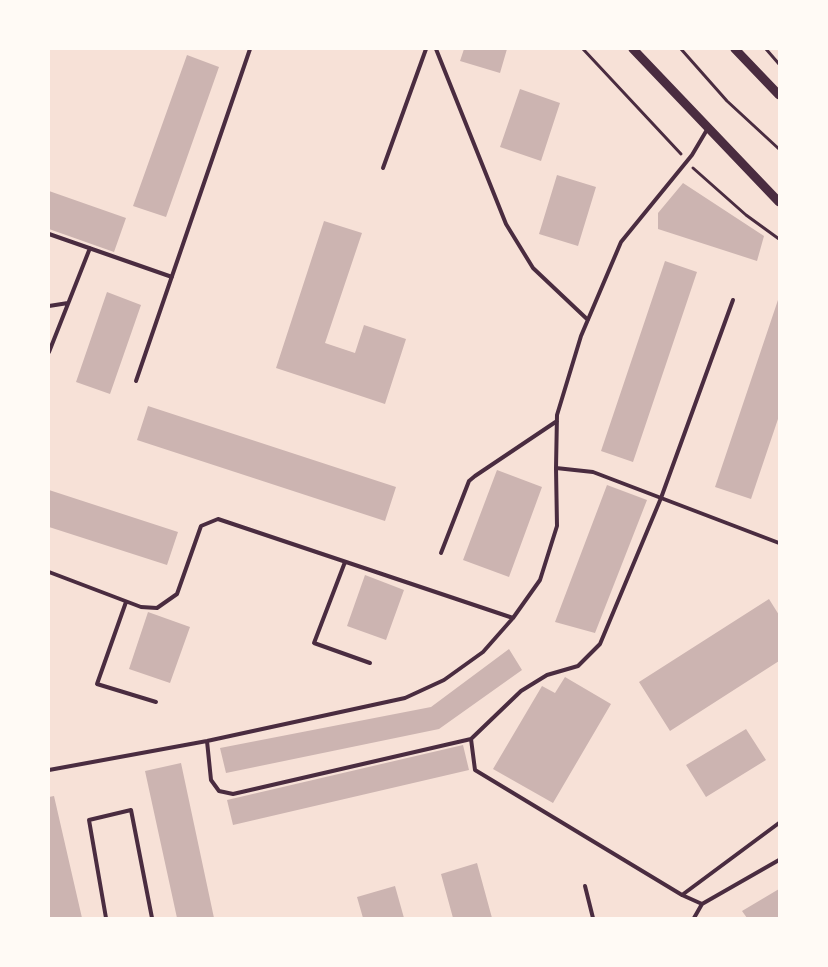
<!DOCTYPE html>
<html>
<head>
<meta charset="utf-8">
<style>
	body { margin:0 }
	#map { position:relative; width:828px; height:967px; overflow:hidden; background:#f7e1d7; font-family:Ubuntu,sans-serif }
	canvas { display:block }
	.frame { position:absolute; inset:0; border:50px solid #fffaf5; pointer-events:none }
</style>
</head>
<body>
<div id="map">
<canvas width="828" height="967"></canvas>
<div class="frame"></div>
</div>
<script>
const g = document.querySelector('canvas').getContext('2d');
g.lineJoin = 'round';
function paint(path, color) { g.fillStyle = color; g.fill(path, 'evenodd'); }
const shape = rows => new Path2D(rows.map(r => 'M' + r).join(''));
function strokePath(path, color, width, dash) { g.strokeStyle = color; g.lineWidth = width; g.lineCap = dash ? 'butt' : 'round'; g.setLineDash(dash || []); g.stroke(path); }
paint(shape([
	[464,49,507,49,500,73,460,61],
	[187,55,219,67,166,217,133,206],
	[520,89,560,103,541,161,500,147],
	[557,175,596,187,578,246,539,234],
	[683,183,764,236,757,261,658,229,658,213],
	[49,191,126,218,114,252,49,229],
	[324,221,362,233,325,343,355,353,364,325,406,339,385,404,276,368],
	[665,261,697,272,633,462,601,451],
	[107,292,141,305,110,394,76,382],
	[779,297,779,416,751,499,715,487],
	[148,406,396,487,385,521,137,440],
	[497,470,542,487,509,577,463,560],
	[607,485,647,500,595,633,555,622],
	[49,490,178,532,167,565,49,527],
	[365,575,404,590,386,640,347,626],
	[769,599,779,615,779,661,670,731,639,682],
	[148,612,190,627,170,683,129,669],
	[509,649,522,670,439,729,226,773,220,748,431,707],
	[565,677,611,704,553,803,493,769,542,686,555,693],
	[746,729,766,760,706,797,686,765],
	[463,745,469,770,233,825,227,800],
	[181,763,214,918,177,918,145,771],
	[54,796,82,918,49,918,49,797],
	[477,863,492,918,453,918,441,874],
	[395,886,404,918,363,918,357,897],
	[779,889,779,918,747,918,742,911]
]), '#ccb4b1');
strokePath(shape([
	[583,49,681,154],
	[681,49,727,101,779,149],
	[766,49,779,64],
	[693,168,746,215,779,239]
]), '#4a2c40', 3);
strokePath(shape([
	[436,49,506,224,533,268,588,320],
	[708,128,692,155,621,242,581,336,557,415,556,468,593,472,779,543],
	[383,168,426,49],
	[49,234,172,277],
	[49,306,68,303],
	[49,352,90,248],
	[136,381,250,49],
	[441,553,469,481,475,476,557,421],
	[345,562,314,643,370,663],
	[49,572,141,607,157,608,177,594,201,526,218,519,513,618],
	[126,602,97,684,156,702],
	[207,741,211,780,219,791,233,794,471,739],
	[49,770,207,741,405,698,444,680,483,652,513,618,540,580,557,526,556,468],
	[585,886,593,918],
	[682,895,779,823],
	[702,904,682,895,475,770,471,739,521,691,547,675,578,666,600,644,661,498,733,300],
	[106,918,89,820,131,810,152,918],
	[694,918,702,904,779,860]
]), '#4a2c40', 4);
strokePath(shape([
	[633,49,779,202],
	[735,49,779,95]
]), '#4a2c40', 9);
</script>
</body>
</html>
